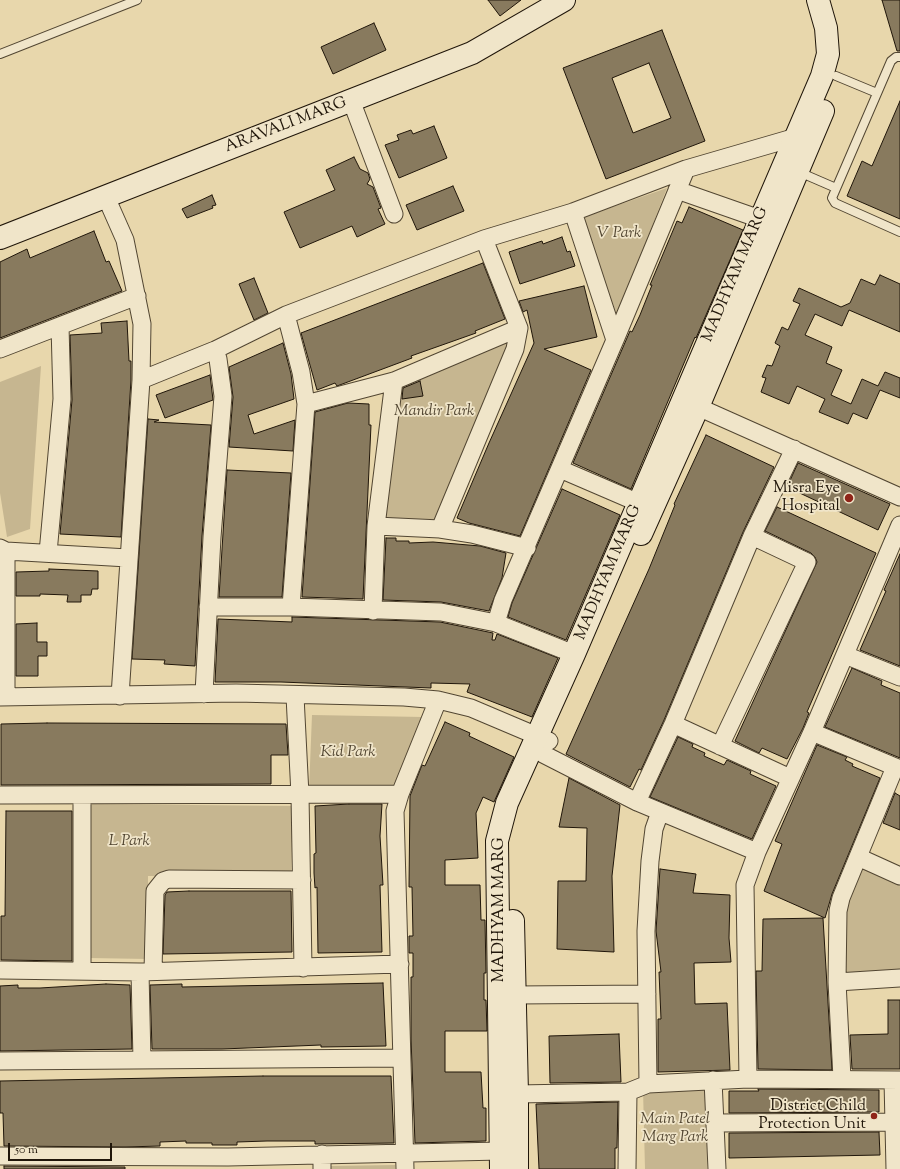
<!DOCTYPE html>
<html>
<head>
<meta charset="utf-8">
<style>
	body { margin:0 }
	#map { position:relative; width:900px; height:1169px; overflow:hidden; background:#e8d7ac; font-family:"Sorts Mill Goudy",serif }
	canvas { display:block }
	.scale { position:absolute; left:8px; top:1143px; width:104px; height:18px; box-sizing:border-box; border:2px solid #20160a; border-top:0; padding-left:5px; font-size:12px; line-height:14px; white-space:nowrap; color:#20160a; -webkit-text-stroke:3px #f0e5c9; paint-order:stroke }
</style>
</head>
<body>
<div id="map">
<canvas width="900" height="1169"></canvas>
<div class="scale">50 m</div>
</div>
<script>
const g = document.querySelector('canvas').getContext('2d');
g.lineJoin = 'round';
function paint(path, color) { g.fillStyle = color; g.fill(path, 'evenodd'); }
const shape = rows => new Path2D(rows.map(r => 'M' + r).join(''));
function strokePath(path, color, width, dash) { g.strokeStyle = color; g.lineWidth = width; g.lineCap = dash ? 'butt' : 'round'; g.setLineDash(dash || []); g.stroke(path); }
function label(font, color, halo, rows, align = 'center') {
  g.font = font + ' "Sorts Mill Goudy",serif'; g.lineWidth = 3.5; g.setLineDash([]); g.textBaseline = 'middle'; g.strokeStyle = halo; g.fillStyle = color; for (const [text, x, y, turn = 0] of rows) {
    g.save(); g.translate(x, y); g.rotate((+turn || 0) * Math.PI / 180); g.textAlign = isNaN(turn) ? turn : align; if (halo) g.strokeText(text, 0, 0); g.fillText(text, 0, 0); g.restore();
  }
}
paint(shape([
	[667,188,615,321,584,217],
	[519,328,440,529,376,526,394,381],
	[41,366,30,529,7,537,0,493,0,382],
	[312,715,423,717,392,790,309,790],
	[90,804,292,806,291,877,148,876,148,959,89,958],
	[858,857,900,876,900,978,837,982,838,911],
	[706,1085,707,1169,645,1169,643,1089],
	[395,1165,395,1169,329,1169,329,1166]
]), '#c6b690');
const building = shape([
	[488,0,521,0,500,16,488,0],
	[882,0,900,0,900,51,897,51,882,0],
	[374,23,386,50,333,74,321,47,374,23],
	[662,30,705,141,606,179,563,68,662,30],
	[649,63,671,118,633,133,612,78,649,63],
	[900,101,900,219,847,196,862,161,872,166,900,101],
	[434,126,447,158,399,178,385,145,399,140,397,135,411,130,413,134,434,126],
	[354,157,360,169,368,173,370,179,367,184,373,187,381,208,378,209,385,224,357,237,352,226,300,248,284,212,335,190,326,170,354,157],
	[453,186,464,211,417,230,406,205,453,186],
	[212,195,216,205,212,206,213,208,187,218,182,209,212,195],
	[689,207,743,230,696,338,695,337,631,489,573,463,630,331,632,332,640,315,652,285,650,285,677,221,682,223,689,207],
	[94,231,106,262,109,261,122,291,0,338,0,262,27,249,30,258,94,231],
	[562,237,567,252,570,251,575,266,520,284,509,252,542,241,543,244,562,237],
	[483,263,505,319,475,331,476,333,411,356,412,358,396,364,337,386,335,383,317,390,301,333,483,263],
	[880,275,900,284,900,332,849,310,842,326,815,314,805,335,832,347,826,363,842,370,831,395,851,404,862,379,878,386,885,372,900,378,900,398,880,390,867,419,853,413,848,424,819,412,825,399,797,386,789,404,761,392,766,378,762,377,767,365,772,366,780,346,775,343,782,327,788,330,800,304,793,301,799,288,841,307,850,303,861,279,875,285,880,275],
	[254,278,268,313,254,320,239,284,254,278],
	[584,286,597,337,544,349,591,370,520,536,469,523,457,518,489,443,534,343,527,310,523,312,519,301,584,286],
	[127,321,129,361,131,361,131,380,121,537,60,534,72,400,70,335,102,333,101,323,127,321],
	[283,343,291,374,294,399,248,415,254,434,295,420,293,451,229,447,233,397,229,367,283,343],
	[210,375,213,400,165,418,156,395,210,375],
	[420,381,423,396,402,399,403,388,420,381],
	[348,403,369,404,369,425,371,425,363,599,302,597,315,412,348,403],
	[148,419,159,420,154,422,211,425,202,536,195,666,164,664,165,660,132,659,148,419],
	[706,435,774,467,743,532,664,720,641,770,639,769,630,787,566,754,649,569,675,505,674,504,706,435],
	[798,463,890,504,878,530,787,487,798,463],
	[227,470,291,473,282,597,219,597,227,470],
	[562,489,620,515,566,640,508,617,512,603,562,489],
	[777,507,876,553,807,712,809,713,803,728,787,759,762,748,759,753,735,741,817,562,815,557,811,553,765,531,777,507],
	[386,538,396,538,396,541,409,541,409,543,433,542,480,546,506,553,502,578,489,611,441,602,383,600,386,538],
	[900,554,900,666,860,650,886,591,884,590,900,554],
	[49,569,98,571,98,589,92,589,91,595,81,595,81,602,67,602,68,595,40,594,40,596,16,596,16,572,49,571,49,569],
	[292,617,440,622,493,633,492,640,495,640,497,634,558,658,532,717,467,692,470,684,431,683,431,688,281,682,215,682,218,619,292,622,292,617],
	[37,623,37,642,47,642,47,656,38,656,38,676,16,676,16,624,37,623],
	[852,668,882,681,881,685,900,693,900,758,825,727,852,668],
	[445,722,470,733,469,736,514,757,494,802,483,797,476,813,478,858,445,860,445,885,480,885,481,920,485,920,486,973,484,973,484,1000,486,1000,487,1031,445,1031,445,1072,481,1072,483,1108,486,1108,486,1141,415,1143,411,1039,411,977,413,977,413,953,409,953,409,936,413,936,412,887,409,887,410,796,422,765,425,766,445,722],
	[47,723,286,724,288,755,271,755,271,784,1,785,1,724,47,723],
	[678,737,693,744,692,747,705,753,704,756,724,765,727,760,751,771,750,774,776,786,752,839,650,797,678,737],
	[817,745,847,757,845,760,853,764,852,766,880,778,832,894,825,918,764,891,782,844,775,841,817,745],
	[569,778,620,805,612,876,614,952,557,949,558,881,586,881,587,828,559,827,569,778],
	[895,793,900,796,900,830,883,823,895,793],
	[349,804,382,804,380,836,383,885,380,885,382,952,318,953,317,887,315,888,314,873,314,854,316,853,315,806,349,804],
	[6,811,72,811,72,961,1,960,1,916,5,916,6,811],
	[660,869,696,874,693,893,730,895,729,938,731,962,694,963,695,1004,727,1003,730,1070,658,1072,658,1019,661,1019,659,972,661,972,656,931,660,869],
	[189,891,291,891,292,952,163,954,165,895,167,892,189,891],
	[823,918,832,1070,758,1069,756,971,762,971,763,919,823,918],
	[383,983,386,1046,321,1047,321,1045,222,1049,152,1049,150,985,182,984,182,987,383,983],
	[106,984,130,985,132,1049,0,1051,0,986,18,985,18,988,40,988,106,984],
	[888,1000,900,1000,900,1069,852,1069,850,1035,888,1034,888,1000],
	[619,1034,621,1082,550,1083,549,1036,619,1034],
	[263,1076,391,1076,394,1143,315,1144,315,1141,267,1141,237,1142,237,1145,212,1145,212,1143,186,1143,186,1141,160,1142,160,1146,125,1147,4,1146,3,1113,0,1113,0,1081,263,1076],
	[758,1089,879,1090,879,1112,729,1113,729,1091,759,1091,758,1089],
	[618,1102,617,1148,615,1148,615,1169,539,1169,536,1104,618,1102],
	[879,1132,880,1155,729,1158,729,1133,879,1132],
	[4,1166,125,1167,125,1169,4,1169,4,1166]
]);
paint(building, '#887a5e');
strokePath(building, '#20160a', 1);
const lane = shape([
	[0,54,137,0],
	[900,57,896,57,891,61,832,198,835,203,900,232],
	[836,76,877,93],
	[799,172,836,188]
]);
const street = shape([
	[351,100,394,214],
	[677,190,760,219],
	[106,197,125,240,142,324,141,380,120,696],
	[286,315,301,372,306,404,291,607],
	[615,340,686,169],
	[0,349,137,296],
	[141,380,215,350,286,315,484,239,573,212,686,169,796,137],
	[306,404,394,381,519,328],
	[698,407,900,497],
	[560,469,639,503],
	[376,526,440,529,472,534,527,548],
	[440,529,515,349,519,328,484,239],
	[0,548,6,551,128,558],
	[6,551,6,696],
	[48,553,62,399,60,326],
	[208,607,291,607,441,612,496,623,574,654],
	[373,611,376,526,394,381],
	[496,623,503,600,615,340,573,212],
	[845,655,900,677],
	[204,694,212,537,223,396,218,359,215,350],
	[295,696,300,795,303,968],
	[0,697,236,693,404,697,438,700,471,708,549,741],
	[673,724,790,778],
	[812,732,900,769],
	[720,746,807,562,752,536],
	[543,754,637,802,757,852],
	[0,795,400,794],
	[637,802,673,724,752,536,794,449],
	[858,857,900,876],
	[0,970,140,972,400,964],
	[82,970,82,795],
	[153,971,155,891,163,881,169,879,302,880],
	[140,972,142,1060],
	[837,982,900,978],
	[515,995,647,994],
	[0,1061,401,1058],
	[842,1078,837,982,838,911,841,898,895,767],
	[748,1079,745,885,757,852,812,732,900,525],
	[713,1080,717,1169],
	[893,1080,895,1169],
	[648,1084,646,931,650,861,654,829,660,812],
	[517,1094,628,1092,648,1084,748,1079,900,1080],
	[716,1123,895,1122],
	[322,1154,322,1169],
	[0,1156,228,1157,501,1151],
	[405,1169,395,811,400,794,438,700],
	[627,1169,628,1092]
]);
const secondary = shape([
	[0,238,472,53,564,0],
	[641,534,698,407,823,111],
	[513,921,517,1094,517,1169],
	[501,1169,497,841,507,803,574,654,822,76,828,54,826,28,818,0]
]);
strokePath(lane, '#524632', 10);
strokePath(street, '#524632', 19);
strokePath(secondary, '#20160a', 24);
strokePath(lane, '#f0e5c9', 8);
strokePath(street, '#f0e5c9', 17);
strokePath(secondary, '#f0e5c9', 22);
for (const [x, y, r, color] of [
	[849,498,5,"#8f2418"],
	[874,1116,4,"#8f2418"]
]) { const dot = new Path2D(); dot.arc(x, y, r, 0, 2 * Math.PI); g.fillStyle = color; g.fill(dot); strokePath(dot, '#f0e5c9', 1.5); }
label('16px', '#20160a', '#f0e5c9', [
	["ARAVALI MARG",286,126,-21],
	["MADHYAM MARG",736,275,-67],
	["MADHYAM MARG",609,573,-67],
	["MADHYAM MARG",500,910,-90]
]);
label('italic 16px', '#524632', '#f0e5c9', [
	["V Park",619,234],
	["Mandir Park",434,412],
	["Kid Park",348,753],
	["L Park",129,842],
	["Main Patel",675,1120],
	["Marg Park",675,1138]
]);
label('16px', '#20160a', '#f0e5c9', [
	["Misra Eye",840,489],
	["Hospital",840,507],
	["District Child",866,1107],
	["Protection Unit",866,1125]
], 'right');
</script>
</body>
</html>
